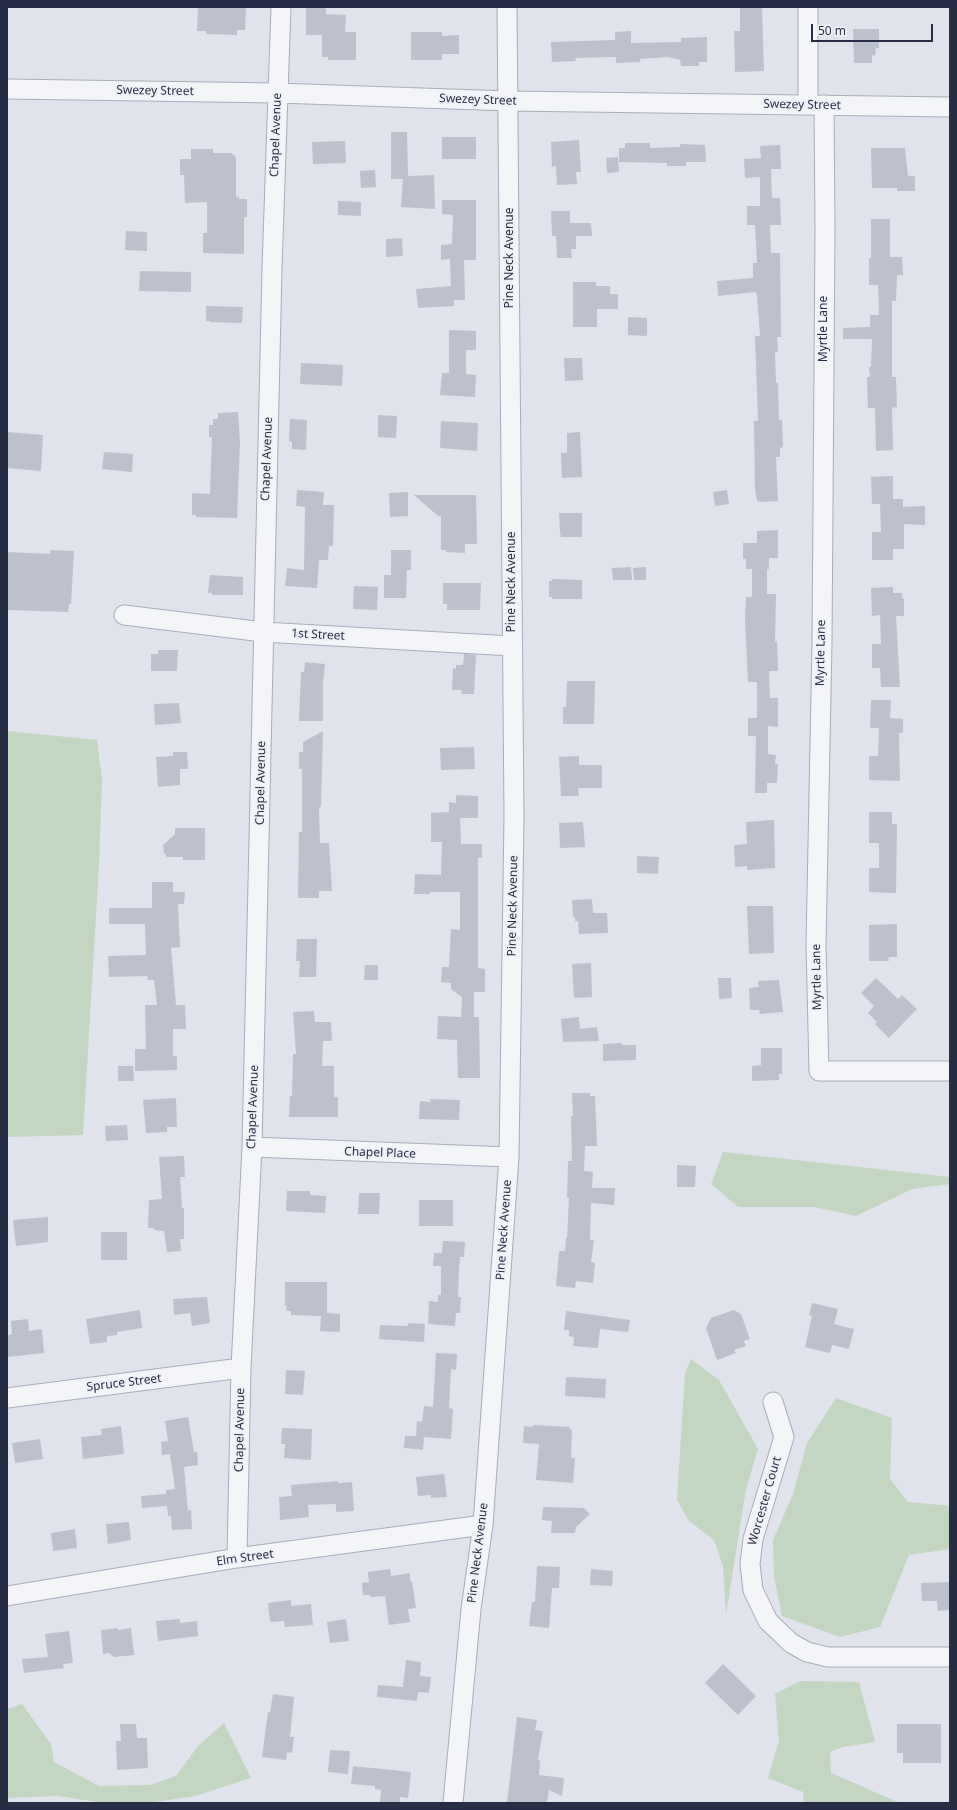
<!DOCTYPE html>
<html>
<head>
<meta charset="utf-8">
<style>
	body { margin:0 }
	#map { position:relative; width:957px; height:1810px; overflow:hidden; background:#e0e3eb; font-family:"Noto Sans",sans-serif }
	canvas { display:block }
	.frame { position:absolute; inset:0; border:8px solid #272d44; pointer-events:none }
	.scale { position:absolute; left:811px; top:24px; width:122px; height:18px; box-sizing:border-box; border:2px solid #272d44; border-top:0; padding-left:5px; font-size:12px; line-height:14px; white-space:nowrap; color:#272d44; -webkit-text-stroke:3px #f0f2f8; paint-order:stroke }
</style>
</head>
<body>
<div id="map">
<canvas width="957" height="1810"></canvas>
<div class="frame"></div>
<div class="scale">50 m</div>
</div>
<script>
const g = document.querySelector('canvas').getContext('2d');
g.lineJoin = 'round';
function paint(path, color) { g.fillStyle = color; g.fill(path, 'evenodd'); }
const shape = rows => new Path2D(rows.map(r => 'M' + r).join(''));
function strokePath(path, color, width, dash) { g.strokeStyle = color; g.lineWidth = width; g.lineCap = dash ? 'butt' : 'round'; g.setLineDash(dash || []); g.stroke(path); }
function label(font, color, halo, rows, align = 'center') {
  g.font = font + ' "Noto Sans",sans-serif'; g.lineWidth = 4; g.setLineDash([]); g.textBaseline = 'middle'; g.strokeStyle = halo; g.fillStyle = color; for (const [text, x, y, turn = 0] of rows) {
    g.save(); g.translate(x, y); g.rotate((+turn || 0) * Math.PI / 180); g.textAlign = isNaN(turn) ? turn : align; if (halo) g.strokeText(text, 0, 0); g.fillText(text, 0, 0); g.restore();
  }
}
paint(shape([
	[7,731,97,740,102,780,99,865,83,1135,7,1137],
	[723,1152,950,1177,950,1184,912,1189,856,1216,814,1207,738,1207,711,1184],
	[691,1359,719,1380,758,1449,746,1489,726,1615,723,1566,714,1540,689,1521,677,1500,685,1373],
	[836,1398,892,1418,890,1479,908,1502,950,1506,950,1549,909,1555,880,1627,840,1637,782,1616,774,1577,773,1540,793,1494,807,1443],
	[800,1681,859,1682,875,1742,843,1747,830,1752,831,1773,900,1803,804,1803,803,1792,768,1778,779,1741,775,1694],
	[22,1704,51,1744,54,1762,99,1786,150,1785,176,1776,198,1746,224,1723,251,1778,195,1796,148,1803,104,1803,58,1796,7,1798,7,1709]
]), '#c3d6c1');
paint(shape([
	[198,7,246,8,245,30,237,30,237,35,206,34,206,31,197,31],
	[306,7,326,7,326,14,346,15,345,32,356,32,356,60,328,60,328,57,322,57,322,35,306,35],
	[740,7,762,7,764,71,735,72,734,31,740,31],
	[853,29,879,29,879,48,876,48,875,56,872,55,872,63,854,63],
	[631,31,631,43,681,42,681,38,707,37,707,62,699,62,699,66,681,66,680,60,668,57,640,59,640,62,616,63,616,57,575,58,576,61,552,62,551,42,615,40,615,32],
	[411,32,442,32,442,36,459,35,459,54,442,54,442,60,411,60],
	[391,132,407,132,408,176,434,175,435,209,401,207,403,179,391,179],
	[442,137,476,137,476,159,442,159],
	[579,140,581,172,576,172,577,184,557,185,556,166,552,167,551,142],
	[345,141,346,163,313,164,312,142],
	[625,143,650,143,650,148,680,147,680,144,705,145,706,162,686,162,686,166,667,166,667,163,619,162,619,148,625,148],
	[780,145,781,169,771,169,772,198,780,198,781,225,770,225,771,253,780,253,781,337,777,337,778,352,775,352,776,383,778,383,779,420,782,420,783,447,780,448,780,457,776,457,778,501,762,502,757,501,755,488,754,421,758,421,755,336,760,336,757,296,756,292,718,296,717,281,753,278,753,263,757,263,755,225,747,225,747,206,760,206,760,177,745,178,744,159,761,158,760,146],
	[871,148,905,148,908,176,915,176,915,191,897,191,897,188,872,188],
	[191,149,213,149,213,153,231,153,236,157,236,197,239,197,239,199,247,199,247,217,244,217,244,254,203,253,203,233,207,233,207,202,185,203,184,175,180,175,180,159,191,159],
	[618,157,619,172,607,173,606,158],
	[375,170,376,187,361,188,360,171],
	[442,200,476,200,476,260,464,260,465,300,454,300,454,306,418,308,416,289,451,286,450,259,441,260,441,245,452,244,453,215,442,214],
	[338,201,361,202,361,216,338,215],
	[551,211,570,211,570,223,591,223,592,236,576,236,576,249,571,249,572,258,557,258,556,236,552,236],
	[871,219,890,219,890,257,902,257,903,275,897,275,896,301,892,301,892,377,896,377,897,407,892,408,893,450,876,451,875,408,868,408,867,377,870,377,869,367,871,367,872,339,843,339,843,328,870,327,870,315,879,315,878,285,869,285,869,258,871,258],
	[126,231,147,232,147,251,125,250],
	[402,238,403,256,386,257,386,239],
	[140,271,191,272,191,292,139,291],
	[573,282,596,282,596,286,610,286,610,294,618,294,618,309,597,309,597,327,573,327],
	[206,306,243,307,242,323,210,322,210,321,206,321],
	[628,317,647,318,647,336,628,335],
	[449,330,476,331,476,350,466,350,466,374,476,375,475,397,440,395,442,373,449,373],
	[564,358,582,358,583,380,565,381],
	[301,363,343,365,342,386,300,384],
	[238,412,240,442,237,518,196,517,196,515,192,515,192,493,210,494,212,437,209,437,209,425,213,425,213,419,218,419,218,413],
	[378,415,397,416,396,438,378,437],
	[290,419,307,420,306,450,292,449,292,442,289,441],
	[441,421,478,423,477,451,440,448],
	[7,432,43,435,41,471,7,468],
	[580,432,582,477,562,478,561,453,567,453,567,433],
	[104,452,133,454,132,472,102,469],
	[893,476,893,499,903,499,903,507,925,506,925,525,904,524,904,549,893,549,893,560,872,560,872,532,881,532,880,504,872,504,871,477],
	[297,490,324,492,323,505,334,505,333,546,329,546,328,560,319,560,317,588,285,586,287,568,304,570,305,507,296,506],
	[727,490,729,504,715,506,713,492],
	[408,492,408,516,390,517,389,493],
	[414,495,476,495,477,544,465,544,465,553,446,552,446,550,441,550,441,516,438,516],
	[559,513,582,513,582,537,561,537,560,532],
	[778,530,778,558,769,558,769,569,767,569,767,594,776,594,775,642,777,641,778,671,769,671,770,698,778,698,778,727,768,726,768,754,776,755,775,764,778,764,777,783,767,783,767,793,755,793,756,736,748,736,748,718,757,718,757,682,748,682,745,619,746,597,752,597,752,569,746,569,746,559,743,559,743,543,757,543,757,531],
	[50,550,74,551,71,604,69,604,68,612,7,610,7,552,50,554],
	[391,550,411,550,411,570,407,570,406,598,384,598,384,575,391,575],
	[631,567,632,580,613,580,612,568],
	[646,567,646,580,634,580,633,568],
	[210,575,243,577,243,595,212,595,212,593,208,593],
	[552,579,582,580,582,599,552,599,552,597,549,597,549,581,552,581],
	[443,583,481,583,480,610,447,610,447,604,443,604],
	[354,586,378,587,377,610,353,609],
	[893,587,893,593,902,593,902,598,904,599,904,616,896,616,900,687,881,687,880,668,872,668,872,644,881,644,880,615,872,616,871,588],
	[158,650,178,650,177,671,151,671,151,654,158,654],
	[464,654,476,655,474,694,461,694,462,690,452,690,453,668,456,669,456,665,463,665],
	[305,662,325,664,323,682,323,721,299,721,301,672,304,672],
	[567,681,595,681,594,724,563,724,563,707,566,707],
	[871,700,891,700,890,718,903,719,903,733,899,733,900,781,869,780,869,756,878,756,879,728,870,728],
	[179,703,181,723,155,725,154,704],
	[323,731,321,806,319,809,320,843,329,843,332,891,319,891,319,898,298,898,299,832,302,832,302,769,299,769,299,752,303,752,303,742],
	[474,747,475,769,441,770,440,748],
	[173,752,187,752,188,769,180,769,180,785,158,787,156,757,173,756],
	[579,756,579,765,602,765,602,788,578,788,579,796,561,796,559,757],
	[456,795,478,796,478,818,460,818,461,844,482,844,482,858,478,858,478,968,485,969,485,992,474,992,474,1017,479,1017,480,1078,458,1078,457,1040,437,1039,438,1016,461,1017,462,997,451,989,451,983,441,982,442,967,449,967,451,929,460,930,460,892,430,892,430,894,414,894,415,874,441,875,442,842,431,842,431,813,449,812,449,802,456,803],
	[869,812,892,812,892,824,897,824,896,893,869,892,869,868,879,868,879,843,869,843],
	[774,820,775,868,747,870,747,866,735,867,734,845,747,844,746,822],
	[583,822,585,847,560,848,559,823],
	[175,828,205,828,205,860,183,860,183,857,167,857,164,853,163,845,175,834],
	[637,856,659,857,658,874,637,873],
	[152,882,173,882,173,892,185,892,184,904,178,904,180,947,171,948,176,1005,185,1005,186,1029,173,1029,173,1056,177,1056,177,1070,135,1071,135,1049,146,1049,145,1005,157,1005,154,980,148,980,147,976,109,977,108,956,146,955,145,924,109,924,109,908,152,908],
	[592,899,593,913,607,913,608,933,579,934,578,921,575,921,575,917,573,917,572,900],
	[747,906,773,906,774,953,749,954],
	[897,924,897,957,888,957,889,961,869,961,869,925],
	[297,939,317,939,316,977,299,977,300,961,296,961],
	[591,963,592,997,574,998,572,964],
	[365,965,378,965,378,980,364,980],
	[718,978,731,978,732,998,719,999],
	[876,978,898,999,902,995,917,1009,889,1038,875,1024,877,1022,868,1013,874,1006,861,993],
	[779,980,783,1012,760,1014,759,1010,750,1010,749,988,759,987,758,981],
	[314,1011,315,1022,331,1022,332,1041,323,1041,322,1066,334,1066,334,1097,338,1097,338,1117,289,1117,290,1096,292,1096,293,1054,296,1054,293,1012],
	[579,1017,580,1029,597,1027,599,1041,563,1042,561,1019],
	[622,1043,622,1045,636,1045,636,1060,603,1061,603,1044],
	[761,1048,782,1048,782,1074,779,1074,779,1080,752,1081,752,1066,761,1065],
	[118,1066,133,1066,134,1081,118,1081],
	[572,1093,590,1093,590,1096,595,1096,597,1146,585,1146,584,1171,593,1172,592,1188,615,1188,614,1205,591,1203,590,1240,594,1240,591,1262,595,1263,593,1283,576,1281,575,1288,556,1286,559,1251,565,1251,566,1238,567,1238,569,1198,567,1197,568,1161,572,1161,571,1116,573,1116],
	[176,1098,177,1127,167,1127,167,1132,146,1133,143,1100],
	[430,1099,460,1100,459,1120,419,1119,420,1101,430,1102],
	[127,1125,128,1140,106,1141,105,1126],
	[184,1156,185,1177,180,1177,182,1208,184,1208,184,1239,180,1239,181,1251,167,1252,164,1231,154,1230,154,1228,148,1228,149,1200,162,1199,159,1157],
	[677,1165,696,1166,695,1187,677,1187],
	[287,1191,310,1191,310,1195,326,1196,325,1213,286,1211],
	[359,1193,380,1193,379,1214,358,1214],
	[419,1200,453,1200,453,1226,419,1226],
	[48,1217,48,1242,16,1246,13,1220],
	[101,1232,127,1232,127,1260,101,1260],
	[443,1241,465,1242,464,1257,460,1257,459,1271,458,1297,461,1297,460,1313,456,1313,455,1326,428,1324,429,1301,438,1302,438,1295,441,1295,441,1266,433,1266,434,1253,442,1253],
	[285,1282,327,1282,327,1313,340,1314,340,1332,320,1331,321,1316,291,1315,291,1311,286,1311,287,1306,285,1306],
	[207,1297,210,1323,192,1326,190,1313,174,1315,173,1299],
	[812,1303,838,1309,834,1324,854,1329,849,1349,832,1345,830,1353,805,1347,812,1316,809,1315],
	[140,1310,142,1328,117,1332,117,1335,107,1336,107,1342,90,1344,86,1319],
	[734,1310,741,1314,750,1339,744,1341,746,1346,734,1350,736,1353,717,1360,706,1328,711,1318],
	[566,1311,630,1320,628,1332,600,1329,598,1348,573,1346,574,1337,569,1336,569,1330,564,1330],
	[28,1319,29,1331,42,1329,44,1353,7,1357,7,1336,12,1334,11,1321],
	[408,1323,425,1324,424,1342,379,1339,380,1325,408,1326],
	[436,1353,457,1354,456,1370,451,1369,449,1408,453,1409,451,1439,424,1437,423,1450,404,1448,405,1436,416,1436,417,1421,422,1422,424,1406,433,1407],
	[286,1370,305,1371,303,1395,285,1394],
	[566,1377,606,1379,605,1398,565,1396],
	[188,1417,194,1452,197,1452,198,1465,184,1467,188,1511,191,1510,192,1529,172,1530,171,1516,168,1516,167,1506,142,1508,141,1496,166,1494,166,1490,175,1489,170,1454,162,1455,161,1442,168,1441,165,1421],
	[533,1425,570,1427,570,1430,572,1430,571,1458,575,1458,573,1483,536,1480,539,1444,523,1443,524,1426,533,1427],
	[121,1426,124,1454,83,1459,81,1437,102,1435,101,1429],
	[282,1428,312,1429,311,1460,284,1458,285,1444,281,1444],
	[40,1439,43,1459,15,1463,12,1443],
	[444,1474,447,1497,431,1498,431,1495,418,1496,416,1477],
	[338,1481,338,1483,352,1482,354,1511,336,1512,336,1504,308,1505,309,1517,280,1520,279,1497,292,1496,291,1485],
	[543,1507,584,1508,590,1514,576,1527,575,1533,551,1533,552,1521,542,1520],
	[129,1522,131,1540,108,1544,106,1524],
	[75,1529,77,1548,53,1551,51,1533],
	[537,1566,560,1567,559,1588,552,1588,549,1628,529,1626,532,1602,535,1602],
	[390,1569,391,1576,410,1573,410,1581,412,1581,416,1608,408,1609,410,1622,389,1625,385,1596,370,1597,370,1595,363,1595,362,1583,369,1582,368,1572],
	[591,1569,613,1571,612,1586,590,1585],
	[950,1582,950,1610,938,1611,937,1601,922,1601,921,1583],
	[291,1600,291,1606,311,1604,313,1625,285,1627,284,1621,270,1622,268,1603],
	[180,1619,180,1623,197,1621,198,1636,158,1641,156,1621],
	[346,1619,349,1641,330,1643,327,1622],
	[118,1628,118,1630,131,1628,134,1655,114,1657,109,1653,103,1654,101,1630],
	[69,1631,73,1663,63,1664,64,1668,24,1673,22,1659,48,1657,45,1634],
	[406,1660,421,1662,420,1676,431,1677,429,1693,418,1692,417,1701,377,1697,378,1685,403,1687],
	[723,1664,756,1696,738,1715,705,1683],
	[273,1694,294,1697,290,1737,294,1737,292,1753,287,1752,286,1760,262,1757,268,1712,270,1712],
	[517,1717,537,1720,535,1730,543,1731,538,1759,540,1760,539,1775,564,1778,562,1796,549,1790,547,1803,507,1803],
	[120,1724,136,1724,137,1738,147,1738,148,1768,117,1770,116,1741,121,1741],
	[897,1724,941,1724,941,1763,903,1763,903,1753,897,1753],
	[330,1750,350,1751,348,1774,328,1772],
	[353,1766,411,1772,408,1798,400,1797,400,1803,380,1803,381,1790,375,1789,375,1786,351,1784]
]), '#bdc1ce');
const minor = shape([
	[7,89,277,93,509,101,950,107],
	[808,104,808,7],
	[824,105,825,229,822,643,816,945,819,1071,950,1071],
	[124,615,263,632,512,646],
	[252,1147,509,1157],
	[7,1398,241,1368],
	[773,1402,784,1437,753,1539,750,1564,753,1590,768,1621,791,1643,807,1652,828,1657,950,1657],
	[237,1558,241,1368,252,1147,272,268,281,7],
	[7,1596,237,1558,483,1525],
	[453,1803,471,1609,483,1525,509,1157,514,816,507,7]
]);
strokePath(minor, '#a8acb9', 21);
strokePath(minor, '#f4f5f9', 19);
label('12px', '#272d44', '#f0f2f8', [
	["Swezey Street",155,91,1],
	["Swezey Street",478,100,2],
	["Swezey Street",802,105,1],
	["Chapel Avenue",276,135,-88],
	["Pine Neck Avenue",510,258,-90],
	["Myrtle Lane",824,329,-90],
	["Chapel Avenue",267,459,-88],
	["Pine Neck Avenue",512,582,-90],
	["1st Street",318,635,3],
	["Myrtle Lane",821,653,-89],
	["Chapel Avenue",261,783,-89],
	["Pine Neck Avenue",513,906,-89],
	["Myrtle Lane",817,977,-91],
	["Chapel Avenue",253,1107,-88],
	["Chapel Place",380,1153,2],
	["Pine Neck Avenue",504,1230,-86],
	["Spruce Street",124,1383,-7],
	["Chapel Avenue",240,1430,-89],
	["Worcester Court",765,1501,-74],
	["Pine Neck Avenue",478,1553,-83],
	["Elm Street",245,1558,-8]
]);
</script>
</body>
</html>
